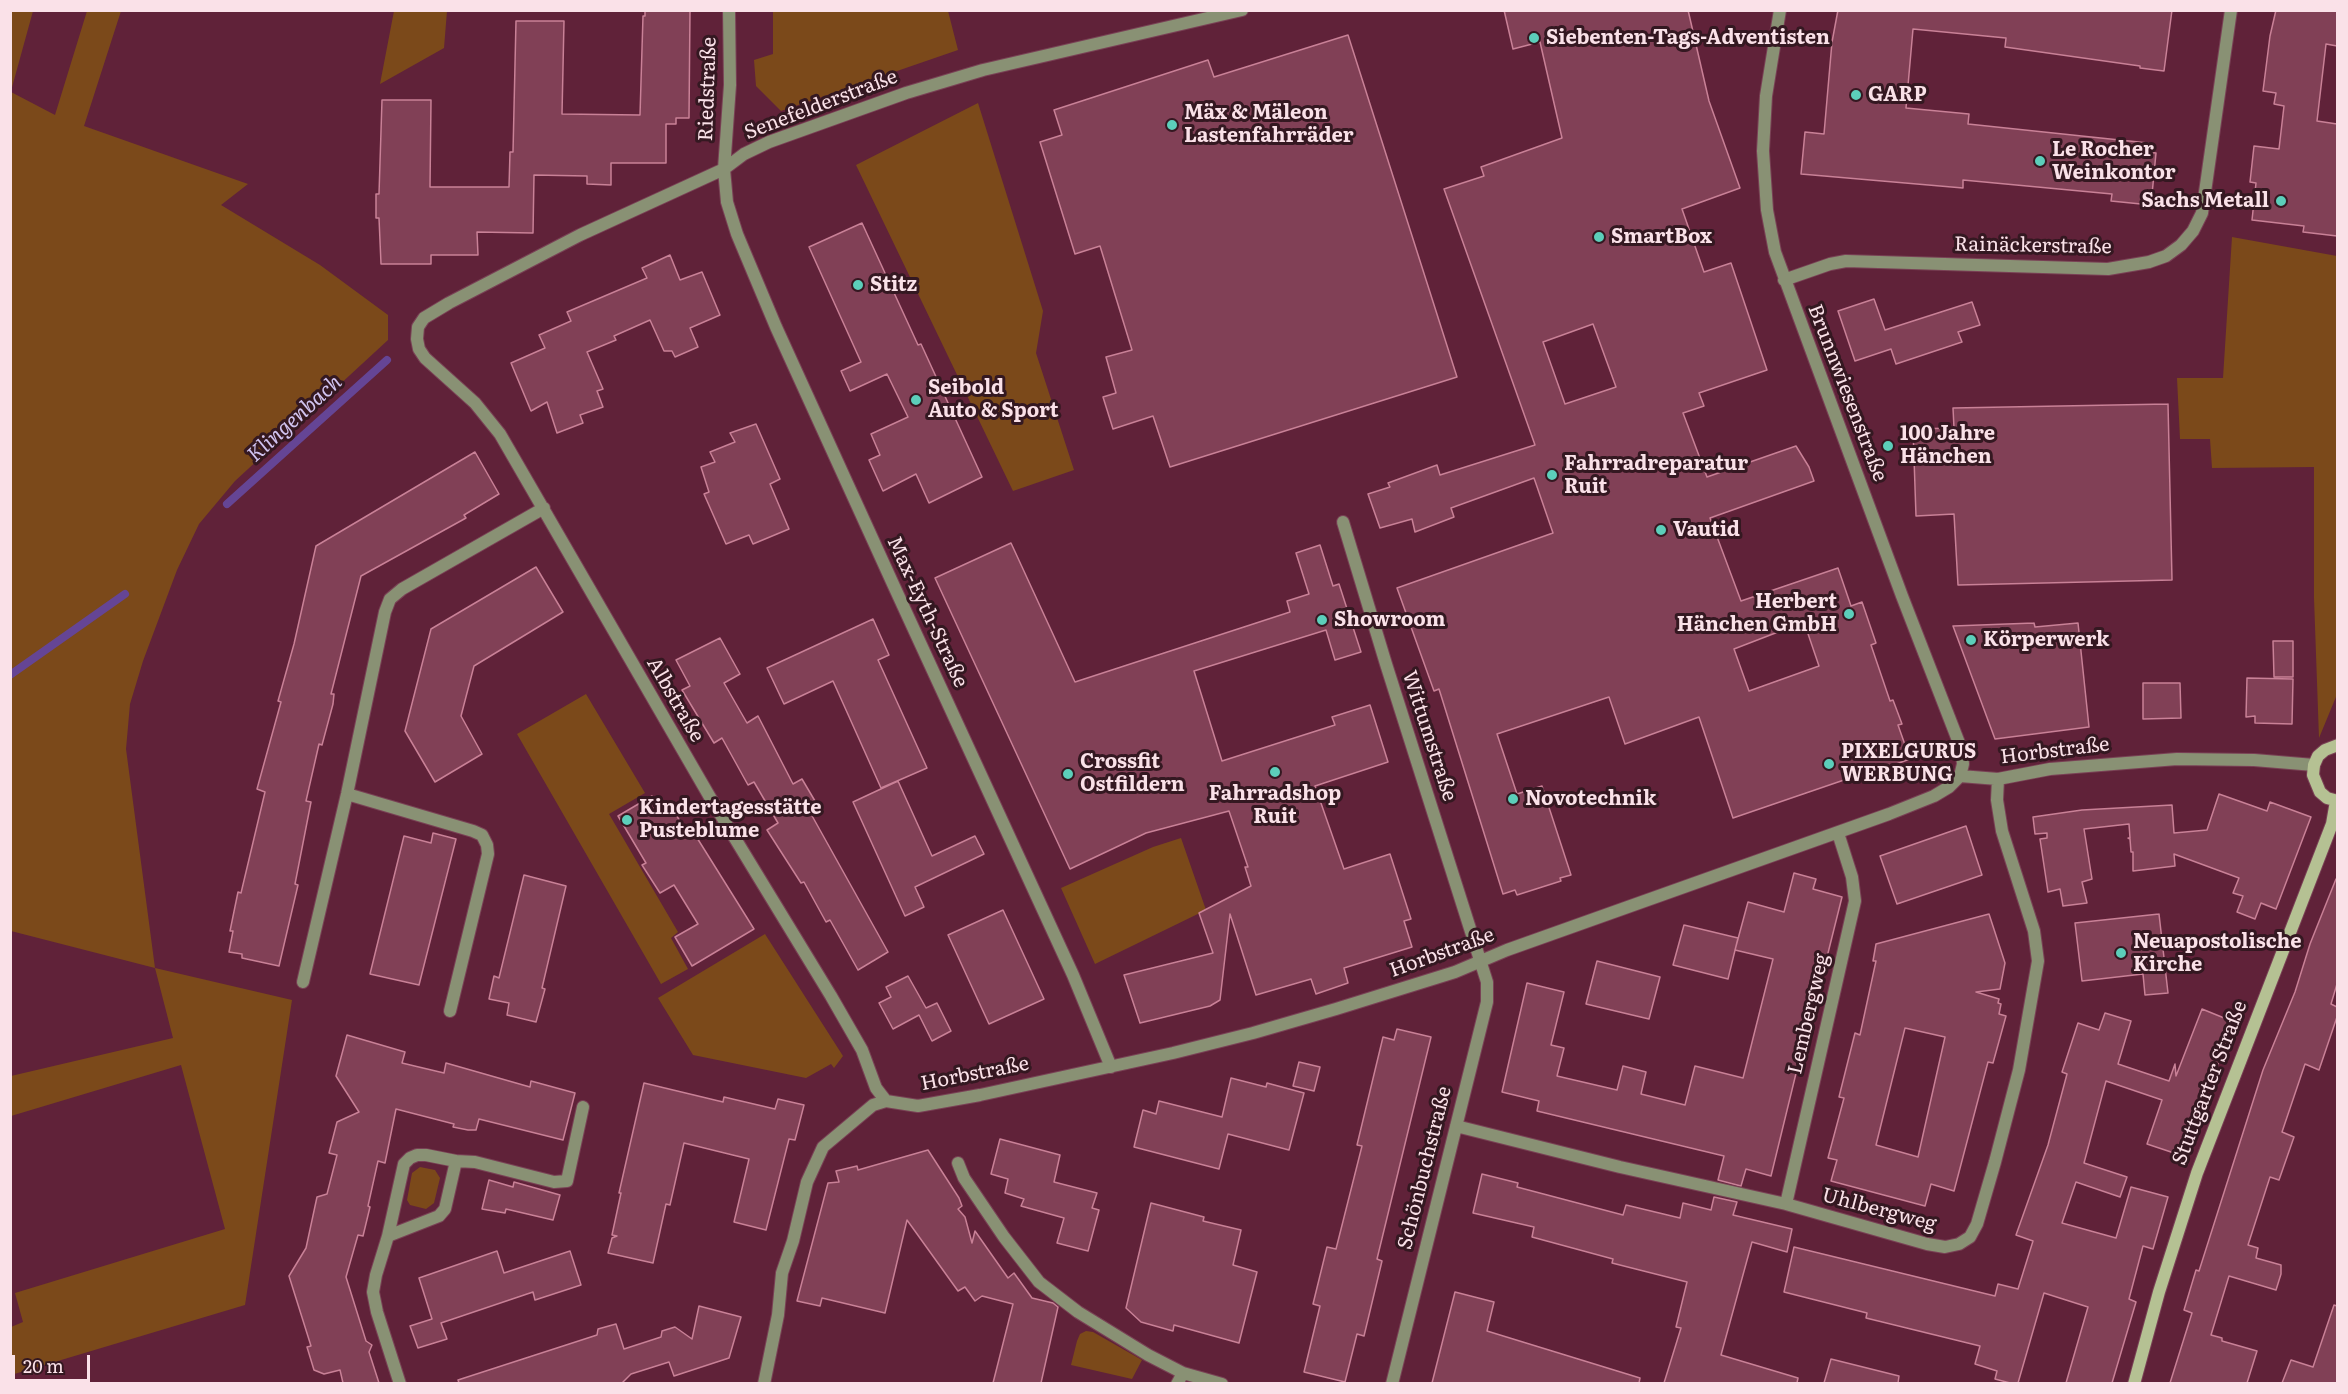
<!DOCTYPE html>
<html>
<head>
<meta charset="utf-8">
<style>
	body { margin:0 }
	#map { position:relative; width:2348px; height:1394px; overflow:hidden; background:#602239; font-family:Literata,serif }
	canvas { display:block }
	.frame { position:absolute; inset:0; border:12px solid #fae1e8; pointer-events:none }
	.scale { position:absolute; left:12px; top:1355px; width:78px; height:27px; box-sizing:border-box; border:3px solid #fae1e8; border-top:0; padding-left:8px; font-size:18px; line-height:21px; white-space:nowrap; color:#fae1e8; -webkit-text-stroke:4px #341821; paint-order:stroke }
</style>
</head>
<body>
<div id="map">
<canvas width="2348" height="1394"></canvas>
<div class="frame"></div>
<div class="scale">20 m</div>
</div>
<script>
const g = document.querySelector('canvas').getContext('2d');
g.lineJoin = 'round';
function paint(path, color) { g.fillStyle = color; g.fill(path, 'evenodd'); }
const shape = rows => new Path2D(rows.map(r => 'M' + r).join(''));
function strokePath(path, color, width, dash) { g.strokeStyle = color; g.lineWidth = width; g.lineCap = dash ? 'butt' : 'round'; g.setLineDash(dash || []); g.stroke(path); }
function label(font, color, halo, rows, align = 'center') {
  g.font = font + ' Literata,serif'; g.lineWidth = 6; g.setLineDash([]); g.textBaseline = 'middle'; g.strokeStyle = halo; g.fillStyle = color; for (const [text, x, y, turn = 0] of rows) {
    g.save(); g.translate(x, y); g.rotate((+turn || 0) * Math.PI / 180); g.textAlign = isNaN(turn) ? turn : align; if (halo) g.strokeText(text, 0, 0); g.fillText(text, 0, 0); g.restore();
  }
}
paint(shape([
	[11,10,33,11,11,91,10,11],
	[87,11,121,11,84,126,248,184,221,205,320,265,388,315,388,340,235,481,199,524,177,570,143,661,130,704,126,749,155,968,292,1000,245,1305,11,1375,11,1327,23,1322,15,1293,225,1229,181,1065,11,1116,11,1076,173,1038,155,968,11,931,11,92,55,115],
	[394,11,447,11,444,48,380,84],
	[773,11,948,11,958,50,781,111,756,86,754,60,773,54],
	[978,103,1043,311,1036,353,1074,470,1013,491,856,165],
	[2232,237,2337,256,2338,692,2319,738,2314,598,2314,467,2212,468,2210,439,2180,439,2177,378,2223,378],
	[586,694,645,793,609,814,678,932,671,938,688,969,661,984,517,734],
	[1181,838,1206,910,1095,964,1061,888,1153,847],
	[765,934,843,1056,834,1068,831,1064,806,1078,693,1055,658,998],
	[420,1167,435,1170,440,1178,434,1203,426,1209,410,1205,407,1200,412,1173],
	[1086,1331,1093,1332,1142,1360,1132,1379,1071,1365,1077,1341,1080,1334]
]), '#7b491a');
strokePath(shape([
	[227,504,387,360],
	[10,675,125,594]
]), '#654595', 8);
const building = shape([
	[645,10,690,10,689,118,676,118,676,124,666,124,666,163,611,163,611,185,587,184,587,176,534,175,533,233,477,232,478,255,431,255,431,264,381,264,379,218,376,218,376,194,379,194,382,100,431,100,430,187,509,187,510,152,513,152,516,21,564,21,562,114,640,115,643,16,645,16,645,10],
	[1504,10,1688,10,1709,101,1740,188,1682,209,1704,272,1731,263,1767,370,1699,393,1704,406,1683,413,1707,477,1796,446,1809,467,1814,481,1710,518,1741,601,1838,568,1851,606,1862,602,1876,643,1871,645,1890,701,1893,700,1902,724,1898,725,1910,759,1880,770,1879,768,1733,818,1699,717,1625,744,1609,697,1497,734,1517,794,1542,786,1571,875,1560,878,1561,881,1517,895,1515,890,1503,894,1439,689,1434,691,1397,588,1553,533,1534,478,1451,508,1454,517,1415,532,1412,519,1380,528,1368,494,1390,487,1388,483,1437,465,1440,475,1535,445,1444,189,1484,176,1481,167,1562,138,1540,42,1513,49,1504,10],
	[1593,324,1616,387,1565,404,1543,342,1593,324],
	[1804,622,1819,666,1749,691,1734,649,1804,622],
	[1838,10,2172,10,2164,71,2140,68,2140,66,2005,47,2006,38,1913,29,1906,108,1969,114,1968,124,2148,143,2147,152,2156,153,2151,205,2111,201,2112,194,1963,180,1963,188,1801,174,1805,132,1824,134,1832,42,1838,10],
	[2276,10,2337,10,2337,46,2326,44,2317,121,2337,124,2337,236,2303,232,2304,226,2252,220,2256,183,2250,182,2254,146,2279,149,2284,106,2274,104,2276,93,2263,91,2270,36,2276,10],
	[1348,35,1457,377,1170,467,1153,416,1113,429,1103,397,1116,393,1106,357,1132,350,1100,246,1075,254,1040,142,1062,135,1054,110,1208,60,1214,77,1348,35],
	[862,223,918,345,921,344,982,477,929,503,916,474,883,491,869,460,880,455,871,434,908,417,887,374,850,391,841,371,861,362,809,247,862,223],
	[670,255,680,280,702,272,720,315,690,328,698,347,675,357,672,351,664,351,650,320,614,336,616,340,587,352,603,389,597,391,603,407,580,415,583,423,557,433,547,402,531,411,511,363,545,348,539,335,571,321,567,312,647,278,642,268,670,255],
	[1874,299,1885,330,1972,302,1980,325,1958,332,1962,342,1896,364,1891,349,1855,361,1838,311,1874,299],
	[2168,404,2172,580,1958,585,1954,514,1916,516,1913,429,1954,428,1953,408,2168,404],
	[756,424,780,479,770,484,789,529,753,544,749,535,726,544,704,494,709,492,701,467,715,462,710,452,735,442,730,433,756,424],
	[475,452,499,494,464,515,466,518,361,576,331,694,334,694,333,704,322,745,319,744,306,801,311,802,295,884,298,885,279,966,242,958,242,954,229,952,233,931,230,931,238,892,241,893,265,792,257,789,281,702,278,701,294,644,316,546,475,452],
	[1011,543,1075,682,1290,612,1287,601,1309,594,1296,553,1320,545,1333,586,1339,584,1361,652,1335,660,1326,630,1194,671,1222,761,1335,725,1332,717,1370,705,1388,762,1315,786,1344,869,1390,854,1411,919,1404,921,1412,947,1344,968,1348,983,1316,994,1311,979,1256,995,1230,914,1220,1000,1210,1006,1140,1023,1124,975,1213,953,1199,913,1251,886,1245,867,1248,867,1229,811,1146,833,1070,869,935,578,1011,543],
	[536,567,563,612,474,666,461,716,482,754,435,782,405,731,431,629,536,567],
	[873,619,889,655,878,660,927,768,881,788,833,681,784,704,767,668,873,619],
	[2034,623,2035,627,2078,623,2089,727,1995,739,1953,626,2034,623],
	[720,638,740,674,724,683,747,723,758,716,793,784,802,779,815,801,806,805,888,952,858,970,830,920,826,922,804,882,801,883,767,830,778,823,754,782,748,785,722,738,714,743,682,690,690,686,676,660,720,638],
	[2273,641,2293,641,2293,677,2274,677,2273,641],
	[2247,678,2293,679,2292,724,2255,723,2255,716,2246,717,2247,678],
	[2143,683,2180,683,2181,718,2143,719,2143,683],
	[898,781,932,856,975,836,984,854,915,887,924,907,905,916,853,802,898,781],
	[2219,794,2267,811,2270,802,2311,817,2276,909,2261,903,2255,919,2237,912,2243,896,2233,893,2239,878,2174,854,2175,866,2133,871,2133,852,2131,852,2130,839,2128,838,2130,838,2129,824,2084,829,2092,879,2082,882,2087,903,2063,906,2060,889,2048,892,2040,839,2047,838,2047,833,2035,834,2033,817,2082,810,2172,805,2174,833,2207,830,2219,794],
	[652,796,661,815,672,808,689,836,694,833,754,929,692,966,675,937,698,924,674,885,660,893,642,865,646,863,618,816,652,796],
	[1966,826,1982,875,1897,904,1880,856,1966,826],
	[433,833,456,839,419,985,370,974,404,836,431,843,433,833],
	[1794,873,1816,879,1813,889,1842,897,1826,961,1821,959,1798,1057,1800,1057,1771,1176,1746,1169,1741,1186,1718,1180,1724,1156,1537,1111,1539,1101,1502,1092,1527,983,1564,992,1551,1045,1564,1048,1557,1076,1617,1090,1623,1066,1646,1072,1641,1094,1685,1105,1695,1066,1743,1078,1773,959,1735,950,1748,902,1784,912,1794,873],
	[524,875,566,886,542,988,545,989,536,1022,507,1015,509,1003,489,999,494,976,499,978,524,875],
	[2336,879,2337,879,2337,984,2331,1004,2337,1007,2337,1017,2319,1070,2305,1064,2282,1132,2294,1137,2279,1180,2270,1177,2248,1245,2258,1248,2256,1258,2281,1265,2281,1274,2276,1290,2229,1276,2211,1335,2222,1338,2222,1341,2257,1351,2247,1383,2170,1383,2192,1313,2184,1310,2196,1270,2199,1271,2263,1070,2295,992,2310,944,2336,879],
	[1003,910,1044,999,989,1024,948,935,1003,910],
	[1989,914,2005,963,2000,989,1976,992,1999,999,1998,1003,2001,1004,1999,1014,2006,1016,1993,1063,1988,1062,1954,1191,1931,1184,1925,1206,1831,1181,1837,1160,1828,1158,1844,1098,1839,1097,1855,1033,1860,1035,1876,961,1873,961,1876,944,1989,914],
	[1905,1028,1945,1037,1918,1157,1876,1145,1905,1028],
	[2159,914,2168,993,2145,995,2143,974,2082,981,2075,923,2159,914],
	[1684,925,1738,938,1728,979,1673,965,1684,925],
	[1597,961,1660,977,1649,1019,1586,1004,1597,961],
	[908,976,926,1008,937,1003,951,1031,932,1041,919,1015,893,1029,879,1003,891,997,886,987,908,976],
	[2202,1009,2234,1022,2183,1156,2147,1144,2162,1100,2106,1081,2084,1163,2127,1177,2120,1197,2076,1182,2062,1223,2116,1238,2131,1187,2168,1197,2153,1249,2143,1246,2129,1299,2136,1302,2112,1383,2066,1383,2088,1307,2044,1293,2018,1383,2010,1383,1995,1379,1997,1371,1975,1364,1980,1346,1866,1318,1867,1313,1784,1292,1794,1247,1995,1296,1998,1284,2018,1289,2033,1241,2016,1235,2048,1145,2067,1074,2062,1072,2078,1023,2099,1030,2105,1013,2131,1021,2118,1064,2169,1081,2175,1064,2176,1076,2202,1009],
	[1397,1029,1431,1037,1377,1259,1382,1261,1364,1336,1357,1334,1345,1382,1304,1372,1320,1306,1313,1304,1327,1247,1336,1249,1362,1146,1357,1145,1383,1037,1394,1040,1397,1029],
	[347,1035,405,1052,402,1063,444,1073,446,1063,530,1087,531,1081,575,1093,563,1140,479,1119,476,1130,468,1130,453,1127,454,1124,396,1109,385,1163,378,1161,368,1206,370,1207,363,1236,358,1235,346,1277,366,1341,372,1345,369,1352,379,1383,343,1383,340,1370,324,1374,314,1370,307,1347,311,1346,289,1276,306,1248,317,1197,327,1194,337,1155,329,1153,337,1122,359,1112,336,1076,347,1035],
	[1299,1062,1320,1067,1314,1091,1293,1086,1299,1062],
	[1231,1078,1266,1087,1267,1083,1304,1093,1289,1150,1228,1134,1219,1169,1134,1147,1143,1110,1156,1114,1159,1101,1222,1117,1231,1078],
	[644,1083,723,1102,724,1097,775,1109,778,1099,804,1105,795,1140,789,1139,766,1230,734,1222,749,1159,684,1143,670,1205,666,1204,653,1263,608,1253,612,1238,617,1236,612,1235,621,1193,619,1193,644,1083],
	[1000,1139,1060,1155,1054,1182,1097,1193,1092,1208,1099,1210,1088,1251,1057,1243,1064,1218,1021,1206,1024,1199,1005,1193,1008,1179,991,1174,1000,1139],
	[928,1150,959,1198,962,1206,958,1209,965,1217,972,1243,975,1231,1008,1278,1014,1273,1032,1298,1053,1303,1058,1307,1041,1383,993,1383,1013,1304,982,1296,975,1301,965,1287,958,1291,907,1220,885,1313,822,1298,820,1306,797,1301,828,1183,839,1182,836,1171,857,1166,858,1170,928,1150],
	[1482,1174,1518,1183,1517,1187,1623,1215,1626,1205,1680,1218,1683,1203,1711,1210,1714,1197,1737,1202,1733,1215,1792,1229,1787,1252,1752,1242,1721,1355,1798,1378,1797,1383,1664,1383,1681,1328,1676,1327,1687,1282,1612,1263,1613,1259,1532,1237,1534,1227,1473,1213,1482,1174],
	[489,1180,513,1187,514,1182,560,1195,553,1220,506,1209,505,1213,482,1209,489,1180],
	[1151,1203,1204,1217,1203,1221,1241,1230,1233,1265,1257,1272,1239,1343,1174,1325,1173,1331,1141,1322,1126,1308,1151,1203],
	[497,1251,504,1273,570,1251,581,1285,535,1300,533,1292,441,1323,447,1339,418,1348,410,1326,432,1319,419,1278,497,1251],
	[1455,1292,1494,1302,1487,1331,1640,1378,1639,1383,1432,1383,1455,1292],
	[2334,1305,2337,1306,2337,1383,2282,1383,2291,1360,2313,1367,2334,1305],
	[699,1306,741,1317,729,1358,674,1376,669,1362,631,1374,622,1383,459,1383,458,1380,597,1335,598,1329,616,1324,624,1349,661,1337,662,1331,675,1327,692,1339,699,1306],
	[1831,1359,1899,1376,1898,1383,1824,1383,1831,1359]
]);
paint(building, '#814056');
strokePath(building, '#c98197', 1.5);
const minor = shape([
	[729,10,730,85,724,169,727,202,737,234,776,327,893,584,1073,975,1111,1067],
	[1780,10,1766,96,1763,151,1767,210,1775,252,1902,596,1961,748,1963,764,1960,776],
	[1784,280,1830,264,1846,261,2108,269,2149,262,2166,256,2181,245,2193,231,2202,213,2231,10],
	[1343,522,1386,664,1487,982,1487,1002,1392,1384],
	[347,794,473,831,482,835,487,845,488,854,450,1011],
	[303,982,347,794,385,612,390,599,402,589,544,508],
	[886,1101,876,1088,862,1050,831,996,711,799,500,434,475,403,425,358,419,349,417,339,418,327,424,318,449,303,580,235,724,169,744,154,769,142,906,93,983,70,1242,10],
	[1456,1126,1620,1167,1786,1204,1927,1244,1945,1247,1959,1244,1970,1237,1977,1224,1995,1162,2019,1070,2038,961,2034,931,2002,831,1997,800,1998,779],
	[456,1161,475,1162,554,1182,567,1181,583,1107],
	[958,1163,964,1178,1004,1237,1039,1282,1078,1312,1148,1355,1183,1373,1222,1384],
	[1786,1204,1855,901,1852,877,1838,833],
	[388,1236,439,1216,445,1209,456,1161,426,1155,417,1155,410,1158,404,1164,388,1236,376,1275,373,1292,377,1312,400,1384],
	[764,1384,778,1315,782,1273,793,1241,807,1182,823,1147,873,1105,886,1101,918,1106,980,1095,1173,1053,1253,1033,1336,1009,1455,972,1507,950,1889,814,1934,796,1949,787,1960,776,1998,779,2050,769,2177,759,2254,760,2314,765],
	[1177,1384,1183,1373]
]);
const secondary = shape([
	[2338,745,2325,750,2318,756,2314,765,2313,775,2320,792,2327,798,2338,801],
	[2134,1384,2159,1292,2197,1173,2332,824,2336,801]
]);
strokePath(minor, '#794155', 14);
strokePath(secondary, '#794155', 14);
strokePath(minor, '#899174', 12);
strokePath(secondary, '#b5c193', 12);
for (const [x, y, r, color] of [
	[1534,38,6,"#5cceba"],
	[1856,95,6,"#5cceba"],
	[1172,125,6,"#5cceba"],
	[2040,161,6,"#5cceba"],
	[2281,201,6,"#5cceba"],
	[1599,237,6,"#5cceba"],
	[858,285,6,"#5cceba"],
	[916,400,6,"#5cceba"],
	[1888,446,6,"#5cceba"],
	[1552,475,6,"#5cceba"],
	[1661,530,6,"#5cceba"],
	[1849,614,6,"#5cceba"],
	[1322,620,6,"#5cceba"],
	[1971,640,6,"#5cceba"],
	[1829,764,6,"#5cceba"],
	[1275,772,6,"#5cceba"],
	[1068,774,6,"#5cceba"],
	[1513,799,6,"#5cceba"],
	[627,820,6,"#5cceba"],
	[2121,953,6,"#5cceba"]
]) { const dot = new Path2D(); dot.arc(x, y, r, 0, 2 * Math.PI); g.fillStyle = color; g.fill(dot); strokePath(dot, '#341821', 2); }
label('bold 20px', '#fae1e8', '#341821', [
	["Siebenten-Tags-Adventisten",1546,38],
	["GARP",1868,95],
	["Mäx & Mäleon",1184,113],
	["Lastenfahrräder",1184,136],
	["Le Rocher",2052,150],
	["Weinkontor",2052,173],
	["Sachs Metall",2269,201,"right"],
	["SmartBox",1611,237],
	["Stitz",870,285],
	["Seibold",928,388],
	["Auto & Sport",928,411],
	["100 Jahre",1900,434],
	["Hänchen",1900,457],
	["Fahrradreparatur",1564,464],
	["Ruit",1564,487],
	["Vautid",1673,530],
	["Herbert",1837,602,"right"],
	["Hänchen GmbH",1837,625,"right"],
	["Showroom",1334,620],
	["Körperwerk",1983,640],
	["PIXELGURUS",1841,752],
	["WERBUNG",1841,775],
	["Crossfit",1080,762],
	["Ostfildern",1080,785],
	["Fahrradshop",1275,794,"center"],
	["Ruit",1275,817,"center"],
	["Novotechnik",1525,799],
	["Kindertagesstätte",639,808],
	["Pusteblume",639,831],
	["Neuapostolische",2133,942],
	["Kirche",2133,965]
], 'left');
label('20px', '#fae1e8', '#341821', [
	["Riedstraße",708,89,-88],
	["Senefelderstraße",821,105,-21],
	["Rainäckerstraße",2033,246,1],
	["Brunnwiesenstraße",1847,393,69],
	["Max-Eyth-Straße",927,612,65],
	["Albstraße",675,700,60],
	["Wittumstraße",1429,736,72],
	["Horbstraße",2055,751,-7],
	["Horbstraße",1442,953,-20],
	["Lembergweg",1809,1014,-77],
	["Horbstraße",975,1074,-11],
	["Stuttgarter Straße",2210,1083,-69],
	["Schönbuchstraße",1425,1168,-76],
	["Uhlbergweg",1879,1210,15]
]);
label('italic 21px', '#d1c3ef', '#341821', [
	["Klingenbach",295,419,-42]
]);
</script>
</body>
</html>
